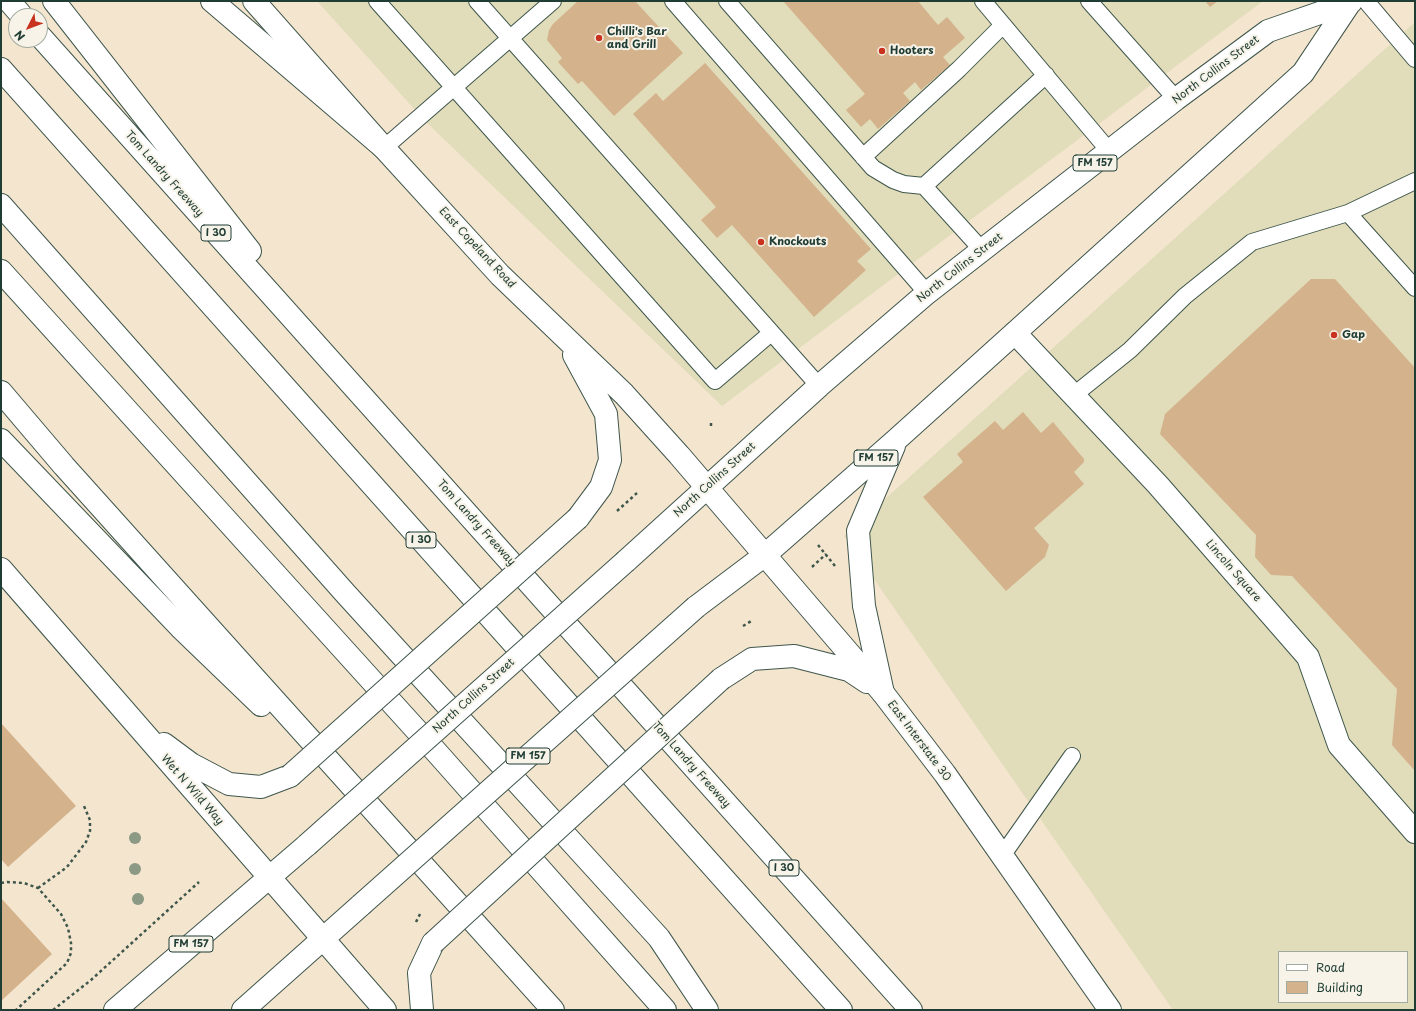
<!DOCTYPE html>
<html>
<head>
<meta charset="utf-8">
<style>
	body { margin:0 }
	#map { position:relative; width:1416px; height:1011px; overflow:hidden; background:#f4e5cf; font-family:"Playpen Sans",sans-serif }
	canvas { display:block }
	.frame { position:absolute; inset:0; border:2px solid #1f3d34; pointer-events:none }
	.legend { position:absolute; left:1278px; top:951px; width:130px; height:52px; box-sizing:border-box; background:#f7f3e8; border:1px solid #a1aaa0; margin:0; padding:5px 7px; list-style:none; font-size:12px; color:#1f3d34 }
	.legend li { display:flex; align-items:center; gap:8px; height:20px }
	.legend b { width:20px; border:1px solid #a1aaa0 }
	.north { position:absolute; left:8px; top:8px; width:40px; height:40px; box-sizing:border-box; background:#f7f3e8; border:1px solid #a1aaa0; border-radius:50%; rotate:228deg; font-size:11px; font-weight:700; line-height:16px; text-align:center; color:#1f3d34 }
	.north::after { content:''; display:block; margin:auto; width:14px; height:18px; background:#c8321e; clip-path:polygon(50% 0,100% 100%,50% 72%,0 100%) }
</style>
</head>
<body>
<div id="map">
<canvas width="1416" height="1011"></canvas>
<div class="frame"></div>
<ul class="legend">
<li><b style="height:5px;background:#fff"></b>Road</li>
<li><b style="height:11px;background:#d4b38c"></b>Building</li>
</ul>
<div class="north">N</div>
</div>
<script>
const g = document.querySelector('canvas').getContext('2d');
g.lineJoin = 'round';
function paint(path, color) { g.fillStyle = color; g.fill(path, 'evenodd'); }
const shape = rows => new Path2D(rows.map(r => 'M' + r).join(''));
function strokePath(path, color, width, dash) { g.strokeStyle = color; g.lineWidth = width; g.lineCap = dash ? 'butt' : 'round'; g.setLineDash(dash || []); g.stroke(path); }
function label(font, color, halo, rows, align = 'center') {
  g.font = font + ' "Playpen Sans",sans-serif'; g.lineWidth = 4; g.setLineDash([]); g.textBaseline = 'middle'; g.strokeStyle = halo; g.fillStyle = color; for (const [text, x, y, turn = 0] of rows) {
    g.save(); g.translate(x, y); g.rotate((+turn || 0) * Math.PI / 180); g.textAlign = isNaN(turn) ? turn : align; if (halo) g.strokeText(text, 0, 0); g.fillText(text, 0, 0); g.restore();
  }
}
paint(shape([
	[317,1,1263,1,722,406,426,122],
	[1415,22,1415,1010,1173,1010,844,536],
	[1279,952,1407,952,1407,1002,1279,1002]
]), '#e1dcba');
paint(shape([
	[578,1,635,1,683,53,614,116,582,81,578,84,558,62,562,58,547,40,549,30,553,24],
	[783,1,918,1,938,25,947,17,965,38,943,57,950,65,921,90,915,82,903,93,910,101,878,129,870,119,861,127,846,110,865,94],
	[1205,1,1218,1,1210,7],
	[705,63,871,249,857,261,866,270,814,317,732,225,717,238,701,220,716,207,633,114,656,93,663,101],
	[1311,279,1335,279,1415,368,1415,771,1392,745,1397,689,1292,576,1271,575,1255,557,1256,535,1160,434,1165,414],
	[1023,412,1041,433,1053,422,1084,459,1084,462,1074,472,1084,484,1034,528,1049,545,1045,557,1006,591,923,497,963,462,957,454,995,421,1003,430],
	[1,723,76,806,8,867,1,859],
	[1,898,52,954,1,1001]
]), '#d4b38c');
const service = shape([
	[377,1,715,381,771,333],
	[477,1,819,386],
	[673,1,927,293],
	[727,1,873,168,893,180,904,184,924,186,982,250],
	[983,1,1110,152],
	[1089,1,1176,99],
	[1366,1,1415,59],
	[384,148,553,1],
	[863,157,959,69,1003,25],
	[924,186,1046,75],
	[1348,213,1415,181],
	[1074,395,1130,350,1185,296,1252,242,1348,213,1415,288],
	[1002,856,1072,756]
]);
const minor = shape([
	[1015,333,1158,485,1308,657,1339,745,1415,832]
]);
const secondary = shape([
	[254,1,384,148,500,275,624,394,679,455,883,693,945,774,1110,1010],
	[574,355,606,414,610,460,601,487,578,518],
	[1,569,385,1010],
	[721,679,752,659,794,656,849,670,867,682],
	[164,744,191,764,229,784,261,787,290,776],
	[422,1010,419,973,433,943]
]);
const primary = shape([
	[626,561,819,386,927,293,1176,99,1268,31,1351,2],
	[696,607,765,555,896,440,1303,73,1351,1],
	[883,693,864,606,858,531,894,446],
	[115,1010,307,845],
	[243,1010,361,905]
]);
const motorway = shape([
	[9,1,22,16],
	[54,1,250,251],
	[212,1,384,148],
	[40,36,911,1010],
	[1,69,841,1010],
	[1,205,345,593,659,938,707,1010],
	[1,271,439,755,665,1010],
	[1,392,64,466,553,1010],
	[1,440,180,627,261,705]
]);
strokePath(service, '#3f564b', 18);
strokePath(minor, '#3f564b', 24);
strokePath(secondary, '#3f564b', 24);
strokePath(primary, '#3f564b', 24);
strokePath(motorway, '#3f564b', 24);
strokePath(shape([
	[711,426,711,421],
	[617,511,637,493],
	[818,545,835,566],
	[812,567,826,554],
	[743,626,753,620],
	[1,883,7,882,24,883,38,888,61,914,68,928,71,943,71,953,67,963,16,1010],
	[38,888,67,867,86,842,90,831,90,820,84,806],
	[416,922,421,912],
	[53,1010,91,980,199,882]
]), '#3f564b', 2.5, [3, 3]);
strokePath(service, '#fff', 16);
strokePath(minor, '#fff', 22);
strokePath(secondary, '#fff', 22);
strokePath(primary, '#fff', 22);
strokePath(motorway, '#fff', 22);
const secondaryBridge = shape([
	[290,776,578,518],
	[433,943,721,679]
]);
const primaryBridge = shape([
	[307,845,626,561],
	[361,905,696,607]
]);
strokePath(secondaryBridge, '#3f564b', 24, []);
strokePath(primaryBridge, '#3f564b', 24, []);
strokePath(secondaryBridge, '#fff', 22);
strokePath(primaryBridge, '#fff', 22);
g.fillStyle = '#8c9984';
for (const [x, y] of [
	[135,838],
	[135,869],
	[138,899]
]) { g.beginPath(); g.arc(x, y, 6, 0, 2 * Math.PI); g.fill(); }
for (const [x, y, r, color] of [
	[599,38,4,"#c8321e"],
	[882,51,4,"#c8321e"],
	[761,242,4,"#c8321e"],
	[1334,335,4,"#c8321e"]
]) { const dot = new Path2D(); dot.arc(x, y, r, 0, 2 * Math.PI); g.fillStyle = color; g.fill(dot); strokePath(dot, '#f7f3e8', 1.5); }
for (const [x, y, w] of [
	[1095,163,44],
	[216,233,30],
	[876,458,44],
	[421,540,30],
	[528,756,44],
	[784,868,30],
	[191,944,44]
]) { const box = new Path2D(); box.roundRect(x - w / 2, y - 8, w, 16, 3); g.fillStyle = '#f7f3e8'; g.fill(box); strokePath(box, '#1f3d34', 1); }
label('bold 10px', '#1f3d34', null, [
	["FM 157",1095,163],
	["I 30",216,233],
	["FM 157",876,458],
	["I 30",421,540],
	["FM 157",528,756],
	["I 30",784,868],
	["FM 157",191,944]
]);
label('bold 11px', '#1f3d34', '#f7f3e8', [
	["Chilli's Bar",607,32],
	["and Grill",607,45],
	["Hooters",890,51],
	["Knockouts",769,242],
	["Gap",1342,335]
], 'left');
label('11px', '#1f3d34', '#f7f3e8', [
	["North Collins Street",1216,70,-37],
	["Tom Landry Freeway",164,174,48],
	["East Copeland Road",477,248,47],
	["North Collins Street",960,268,-38],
	["North Collins Street",715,480,-42],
	["Tom Landry Freeway",476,523,48],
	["Lincoln Square",1233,571,49],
	["North Collins Street",474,696,-42],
	["East Interstate 30",919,741,53],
	["Tom Landry Freeway",691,765,48],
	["Wet N Wild Way",192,790,49]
]);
</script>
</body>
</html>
